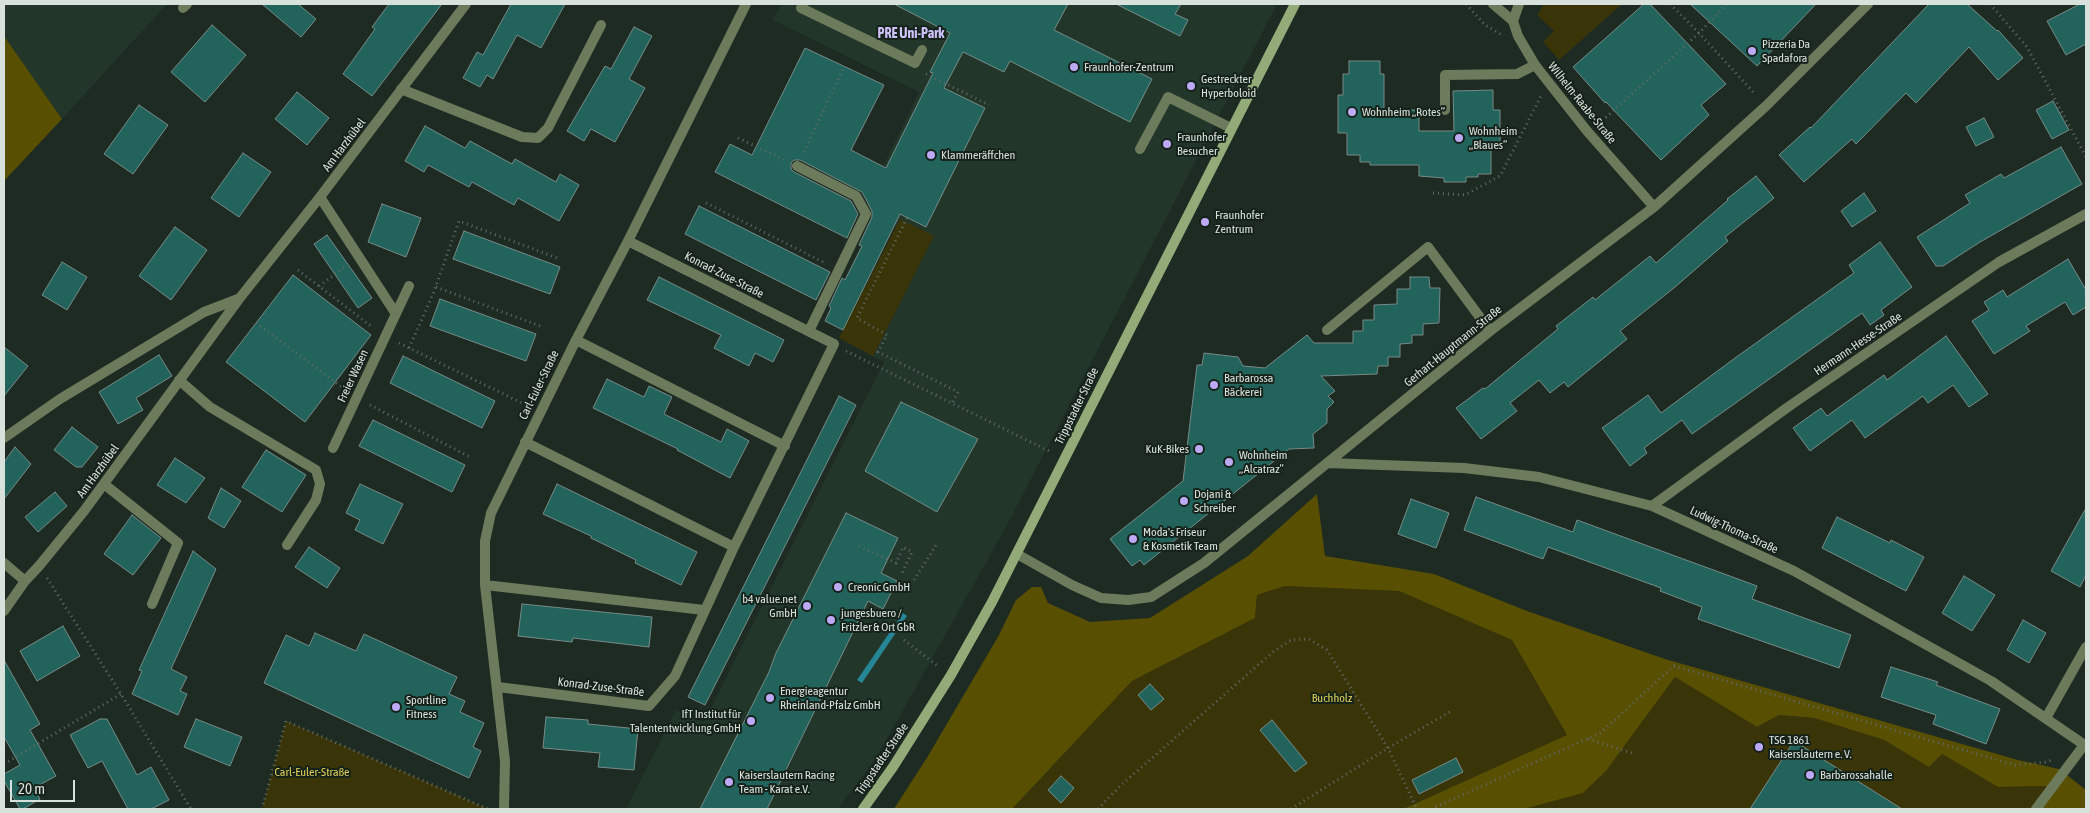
<!DOCTYPE html>
<html>
<head>
<meta charset="utf-8">
<style>
	body { margin:0 }
	#map { position:relative; width:2090px; height:813px; overflow:hidden; background:#1e2b23; font-family:"Asap Condensed",sans-serif }
	canvas { display:block }
	.frame { position:absolute; inset:0; border:5px solid #d9e1dc; pointer-events:none }
	.scale { position:absolute; left:10px; top:780px; width:65px; height:22px; box-sizing:border-box; border:2px solid #d9e1dc; border-top:0; padding-left:6px; font-size:15px; line-height:18px; white-space:nowrap; color:#d9e1dc; -webkit-text-stroke:4px #15221a; paint-order:stroke }
</style>
</head>
<body>
<div id="map">
<canvas width="2090" height="813"></canvas>
<div class="frame"></div>
<div class="scale">20 m</div>
</div>
<script>
const g = document.querySelector('canvas').getContext('2d');
g.lineJoin = 'round';
function paint(path, color) { g.fillStyle = color; g.fill(path, 'evenodd'); }
const shape = rows => new Path2D(rows.map(r => 'M' + r).join(''));
function strokePath(path, color, width, dash) { g.strokeStyle = color; g.lineWidth = width; g.lineCap = dash ? 'butt' : 'round'; g.setLineDash(dash || []); g.stroke(path); }
function label(font, color, halo, rows, align = 'center') {
  g.font = font + ' "Asap Condensed",sans-serif'; g.lineWidth = 4; g.setLineDash([]); g.textBaseline = 'middle'; g.strokeStyle = halo; g.fillStyle = color; for (const [text, x, y, turn = 0] of rows) {
    g.save(); g.translate(x, y); g.rotate((+turn || 0) * Math.PI / 180); g.textAlign = isNaN(turn) ? turn : align; if (halo) g.strokeText(text, 0, 0); g.fillText(text, 0, 0); g.restore();
  }
}
paint(shape([
	[4,4,167,4,62,119,4,36],
	[781,4,1277,4,1006,527,876,758,838,809,626,809,676,710,704,722,884,362,847,343,903,230,869,212,867,200,919,92,773,20]
]), '#22362a');
paint(shape([
	[1544,4,1622,4,1559,60,1543,42,1554,31,1537,15],
	[900,219,934,236,873,356,839,338],
	[1285,586,1399,591,1512,640,1567,735,1403,809,1012,809,1132,681,1255,618,1257,595],
	[1675,677,1757,727,1779,715,1814,718,1884,740,1929,767,1942,754,1998,787,2046,786,2040,809,1524,809,1583,793,1606,771],
	[286,721,489,809,262,809]
]), '#3a3409');
paint(shape([
	[4,36,62,119,4,181],
	[1317,494,1325,556,1434,574,1527,611,1665,659,2018,760,2059,769,2086,790,2086,809,2040,809,2046,786,1998,787,1942,754,1929,767,1884,740,1814,718,1779,715,1757,727,1675,677,1606,771,1583,793,1524,809,1403,809,1567,735,1512,640,1399,591,1285,586,1257,595,1255,618,1132,681,1012,809,894,809,928,756,999,635,1016,600,1032,587,1041,587,1048,603,1090,622,1150,618,1248,556]
]), '#584f01');
paint(shape([
	[903,613,907,616,862,683,857,680]
]), '#268696');
const building = shape([
	[262,4,298,4,316,19,301,37,262,4],
	[389,4,442,4,372,96,343,74,375,29,372,27,389,4],
	[511,4,565,4,541,48,517,35,493,79,487,75,480,87,463,78,477,52,483,55,511,4],
	[894,4,1068,4,1054,30,1152,79,1130,122,1010,61,1004,72,963,52,944,88,985,108,926,227,900,214,843,330,825,321,831,308,829,306,842,278,845,280,862,246,859,245,872,217,872,211,862,192,800,160,794,160,791,163,791,169,794,172,851,201,858,214,847,238,715,172,730,144,752,155,805,48,884,85,851,150,886,168,933,73,930,72,950,33,894,4],
	[1116,4,1181,4,1175,14,1188,20,1180,36,1116,4],
	[1644,4,1650,4,1726,84,1701,105,1709,115,1661,160,1606,102,1605,103,1573,67,1644,4],
	[1690,4,1816,4,1757,66,1690,4],
	[1929,4,1967,4,1997,31,1998,30,2023,58,1998,80,1969,47,1916,103,1906,93,1856,144,1852,139,1804,182,1779,155,1810,127,1811,128,1929,4],
	[2080,4,2086,4,2086,44,2066,55,2047,21,2080,4],
	[212,25,246,55,205,102,171,72,212,25],
	[634,27,652,36,629,79,645,88,615,142,591,129,584,141,567,131,605,66,611,69,634,27],
	[1349,61,1380,61,1380,74,1384,74,1384,110,1419,110,1419,131,1454,131,1453,91,1493,90,1493,110,1500,110,1500,146,1491,146,1491,174,1478,174,1478,177,1466,177,1466,182,1444,182,1444,178,1419,176,1419,165,1370,165,1370,162,1360,162,1360,155,1347,155,1347,133,1338,133,1338,95,1343,95,1343,74,1349,74,1349,61],
	[297,92,329,118,307,145,275,119,297,92],
	[2053,101,2069,130,2052,139,2036,110,2053,101],
	[139,105,168,125,133,174,104,154,139,105],
	[1984,118,1994,137,1976,146,1966,127,1984,118],
	[425,126,465,148,470,141,512,164,515,159,556,182,560,174,579,185,559,221,518,198,514,205,472,182,469,187,428,165,424,172,405,161,425,126],
	[2061,147,2082,184,1980,242,1943,266,1936,266,1917,237,1970,203,1965,195,2001,174,2004,178,2061,147],
	[243,153,271,172,239,217,211,198,243,153],
	[1756,176,1774,198,1725,237,1728,241,1675,287,1620,331,1627,339,1568,387,1564,382,1550,393,1539,380,1510,403,1517,411,1481,439,1456,408,1483,388,1485,389,1558,329,1556,326,1593,297,1595,300,1650,256,1656,263,1728,200,1727,199,1756,176],
	[1864,193,1876,211,1852,227,1841,211,1864,193],
	[382,204,421,218,406,257,368,242,382,204],
	[699,206,830,272,816,300,685,234,699,206],
	[175,227,207,250,171,300,139,276,175,227],
	[464,231,560,267,550,294,453,259,464,231],
	[327,235,372,298,358,308,314,244,327,235],
	[1880,242,1912,287,1881,310,1884,315,1870,325,1862,313,1692,434,1682,420,1644,448,1647,453,1630,466,1602,428,1648,395,1661,413,1735,358,1854,273,1849,265,1880,242],
	[2068,259,2086,290,2086,307,2073,315,2065,302,2026,326,2030,331,1994,354,1972,321,1989,310,1984,302,2003,290,2007,297,2068,259],
	[62,262,87,277,67,310,42,295,62,262],
	[293,275,371,335,305,422,226,362,293,275],
	[659,277,784,340,773,362,755,353,749,366,714,348,721,335,647,300,659,277],
	[1410,277,1429,277,1430,288,1440,288,1439,323,1423,324,1423,335,1412,335,1412,343,1400,344,1400,357,1388,357,1388,366,1378,366,1377,374,1321,376,1335,391,1328,396,1334,402,1327,409,1327,423,1313,434,1314,448,1289,449,1144,565,1140,560,1132,566,1110,539,1183,481,1197,365,1202,365,1204,353,1238,357,1243,366,1265,368,1307,335,1314,343,1353,343,1353,331,1363,331,1363,320,1374,320,1374,305,1397,304,1397,289,1410,289,1410,277],
	[440,299,536,334,526,361,430,326,440,299],
	[1946,336,1988,394,1969,407,1953,385,1928,403,1923,396,1865,438,1852,420,1810,451,1793,428,1821,408,1827,416,1884,375,1887,380,1946,336],
	[4,347,28,366,4,396,4,347],
	[159,355,172,376,136,398,143,410,118,424,99,392,159,355],
	[403,356,495,401,482,428,390,383,403,356],
	[607,379,644,397,649,386,672,397,664,414,721,442,727,429,749,441,730,478,677,450,678,449,593,408,607,379],
	[839,396,856,405,705,705,688,697,839,396],
	[901,402,978,439,937,512,865,471,901,402],
	[373,420,465,465,452,492,359,446,373,420],
	[72,427,98,447,82,467,76,467,54,450,72,427],
	[15,447,31,464,4,499,4,462,15,447],
	[266,450,306,475,282,512,242,487,266,450],
	[175,458,205,478,186,503,157,485,175,458],
	[360,484,403,504,383,544,355,530,360,520,346,513,360,484],
	[557,484,697,552,681,585,635,563,636,560,591,538,591,536,543,514,557,484],
	[221,488,241,501,224,528,208,518,221,488],
	[55,492,67,506,38,532,25,517,55,492],
	[1476,497,1573,532,1577,520,1757,586,1752,599,1851,635,1839,668,1698,619,1702,607,1660,591,1661,588,1548,547,1543,559,1464,530,1476,497],
	[1411,499,1449,513,1436,548,1398,534,1411,499],
	[2086,508,2086,575,2080,587,2051,571,2086,508],
	[846,513,898,538,881,573,897,581,883,609,868,601,767,809,700,809,769,672,776,653,846,513],
	[132,515,161,538,133,575,104,554,132,515],
	[1837,517,1890,543,1891,540,1924,557,1906,591,1822,548,1837,517],
	[309,547,340,568,327,588,295,567,309,547],
	[193,551,216,569,171,669,187,677,180,691,187,694,178,715,132,694,142,671,139,670,193,551],
	[1964,576,1995,595,1972,631,1942,613,1964,576],
	[522,604,652,617,649,647,573,638,572,642,518,636,522,604],
	[2023,620,2046,633,2029,663,2007,650,2023,620],
	[63,626,80,656,37,681,20,651,63,626],
	[315,633,356,651,364,634,457,677,449,694,465,701,460,712,484,723,473,747,481,751,469,778,264,683,286,635,309,646,315,633],
	[4,660,40,724,30,730,56,776,34,788,40,799,23,809,20,809,4,781,4,774,20,765,4,737,4,660],
	[1891,667,1938,682,1936,685,2000,709,1986,744,1933,724,1936,715,1881,697,1891,667],
	[1150,684,1164,699,1151,710,1138,695,1150,684],
	[546,717,588,720,588,724,638,729,634,770,598,767,600,753,543,748,546,717],
	[100,719,107,719,137,775,151,767,169,800,151,809,128,809,102,761,88,768,70,735,100,719],
	[196,719,242,737,230,766,184,747,196,719],
	[1272,720,1307,763,1295,772,1260,730,1272,720],
	[1794,741,1902,809,1750,809,1794,741],
	[1456,758,1463,772,1419,794,1412,780,1456,758],
	[1061,776,1074,788,1061,803,1048,790,1061,776]
]);
paint(building, '#22635b');
strokePath(building, '#778b88', 1);
strokePath(shape([
	[1466,4,1485,25,1502,35],
	[1670,4,1699,33,1727,4],
	[1990,4,2027,47,2086,157],
	[926,74,989,105],
	[1602,121,1699,33,1755,94],
	[738,138,785,160],
	[804,152,843,69],
	[1433,193,1465,195,1500,176,1541,96],
	[706,203,825,263],
	[907,218,857,318,887,335,878,352,958,392,952,403],
	[298,270,372,327],
	[319,286,346,266],
	[436,287,540,326],
	[256,323,343,388],
	[399,343,528,406],
	[409,348,433,294,459,221,560,259],
	[846,351,1051,452],
	[370,405,470,457],
	[859,546,896,563,903,547,912,552,902,573],
	[47,578,121,694,191,809],
	[914,580,938,542],
	[904,640,939,667],
	[1588,739,1635,754],
	[4,764,121,694],
	[262,809,286,721,488,809],
	[1098,809,1119,787,1273,652,1291,640,1309,639,1327,650,1388,748,1417,809],
	[1291,809,1388,748,1453,710],
	[1431,809,1600,733,1674,666,2015,765,2047,762,2053,759]
]), '#606b65', 3, [1, 4]);
strokePath(shape([
	[803,4,801,8,915,63,922,50],
	[1493,4,1513,21],
	[401,89,522,137,538,138,548,128,601,25],
	[1445,110,1445,75,1517,74,1535,65],
	[1140,149,1168,97,1231,128],
	[1327,330,1428,247,1490,331],
	[179,380,210,407,316,470,320,484,316,500,287,545],
	[104,484,178,543,152,604],
	[2036,809,2084,745]
]), '#6c7b5c', 10);
strokePath(shape([
	[1519,4,1513,21,1518,36,1535,65,1587,131,1654,207],
	[183,8,187,4],
	[797,166,856,196,866,214,809,331],
	[320,197,396,314],
	[576,340,785,446],
	[4,438,60,399,204,312,238,299],
	[525,442,734,547],
	[333,448,409,286],
	[1328,463,1464,468,1539,477,1652,506,1794,571,1991,681,2086,746],
	[1652,506,1788,407,1999,262,2086,214],
	[1017,554,1072,585,1101,598,1128,600,1151,597,1204,563,1490,331,1654,207,1766,106,1868,4],
	[4,563,25,581],
	[485,585,704,610],
	[4,611,25,581,39,566,84,511,239,299,320,197,466,4],
	[498,687,649,706,675,676,734,547,834,344,628,241],
	[2046,718,2086,647],
	[504,809,505,761,485,585,485,541,491,513,576,340,628,241,746,4]
]), '#6c7b5c', 10);
strokePath(shape([
	[863,809,893,767,951,675,992,602,1295,4]
]), '#92ab79', 10);
for (const [x, y, r, color] of [
	[1752,51,5,"#bcaaf6"],
	[1074,67,5,"#bcaaf6"],
	[1191,86,5,"#bcaaf6"],
	[1352,112,5,"#bcaaf6"],
	[1459,138,5,"#bcaaf6"],
	[1167,144,5,"#bcaaf6"],
	[931,155,5,"#bcaaf6"],
	[1205,222,5,"#bcaaf6"],
	[1214,385,5,"#bcaaf6"],
	[1199,449,5,"#bcaaf6"],
	[1229,462,5,"#bcaaf6"],
	[1184,501,5,"#bcaaf6"],
	[1133,539,5,"#bcaaf6"],
	[838,587,5,"#bcaaf6"],
	[807,606,5,"#bcaaf6"],
	[831,620,5,"#bcaaf6"],
	[770,698,5,"#bcaaf6"],
	[396,707,5,"#bcaaf6"],
	[751,721,5,"#bcaaf6"],
	[1759,747,5,"#bcaaf6"],
	[1810,775,5,"#bcaaf6"],
	[729,782,5,"#bcaaf6"]
]) { const dot = new Path2D(); dot.arc(x, y, r, 0, 2 * Math.PI); g.fillStyle = color; g.fill(dot); strokePath(dot, '#15221a', 2); }
label('12px', '#d9e1dc', '#15221a', [
	["Pizzeria Da",1762,44],
	["Spadafora",1762,58],
	["Fraunhofer-Zentrum",1084,67],
	["Gestreckter",1201,79],
	["Hyperboloid",1201,93],
	["Wohnheim „Rotes“",1362,112],
	["Wohnheim",1469,131],
	["„Blaues“",1469,145],
	["Fraunhofer",1177,137],
	["Besucher",1177,151],
	["Klammeräffchen",941,155],
	["Fraunhofer",1215,215],
	["Zentrum",1215,229],
	["Barbarossa",1224,378],
	["Bäckerei",1224,392],
	["KuK-Bikes",1189,449,"right"],
	["Wohnheim",1239,455],
	["„Alcatraz“",1239,469],
	["Dojani &",1194,494],
	["Schreiber",1194,508],
	["Moda's Friseur",1143,532],
	["& Kosmetik Team",1143,546],
	["Creonic GmbH",848,587],
	["b4 value.net",797,599,"right"],
	["GmbH",797,613,"right"],
	["jungesbuero /",841,613],
	["Fritzler & Ort GbR",841,627],
	["Energieagentur",780,691],
	["Rheinland-Pfalz GmbH",780,705],
	["Sportline",406,700],
	["Fitness",406,714],
	["IfT Institut für",741,714,"right"],
	["Talententwicklung GmbH",741,728,"right"],
	["TSG 1861",1769,740],
	["Kaiserslautern e. V.",1769,754],
	["Kaiserslautern Racing",739,775],
	["Team - Karat e.V.",739,789],
	["Barbarossahalle",1820,775]
], 'left');
label('12px', '#d9e1dc', '#15221a', [
	["Wilhelm-Raabe-Straße",1582,103,51],
	["Am Harzhübel",344,145,-53],
	["Konrad-Zuse-Straße",724,275,27],
	["Hermann-Hesse-Straße",1858,344,-34],
	["Gerhart-Hauptmann-Straße",1453,346,-39],
	["Freier Wasen",353,376,-65],
	["Carl-Euler-Straße",539,385,-64],
	["Trippstadter Straße",1077,406,-64],
	["Am Harzhübel",98,471,-54],
	["Ludwig-Thoma-Straße",1734,530,25],
	["Konrad-Zuse-Straße",601,687,7],
	["Trippstadter Straße",882,759,-56]
]);
label('12px', '#dfcf57', '#15221a', [
	["Buchholz",1332,698],
	["Carl-Euler-Straße",312,772]
]);
label('bold 14px', '#cec2fb', '#15221a', [
	["PRE Uni-Park",911,34]
]);
</script>
</body>
</html>
